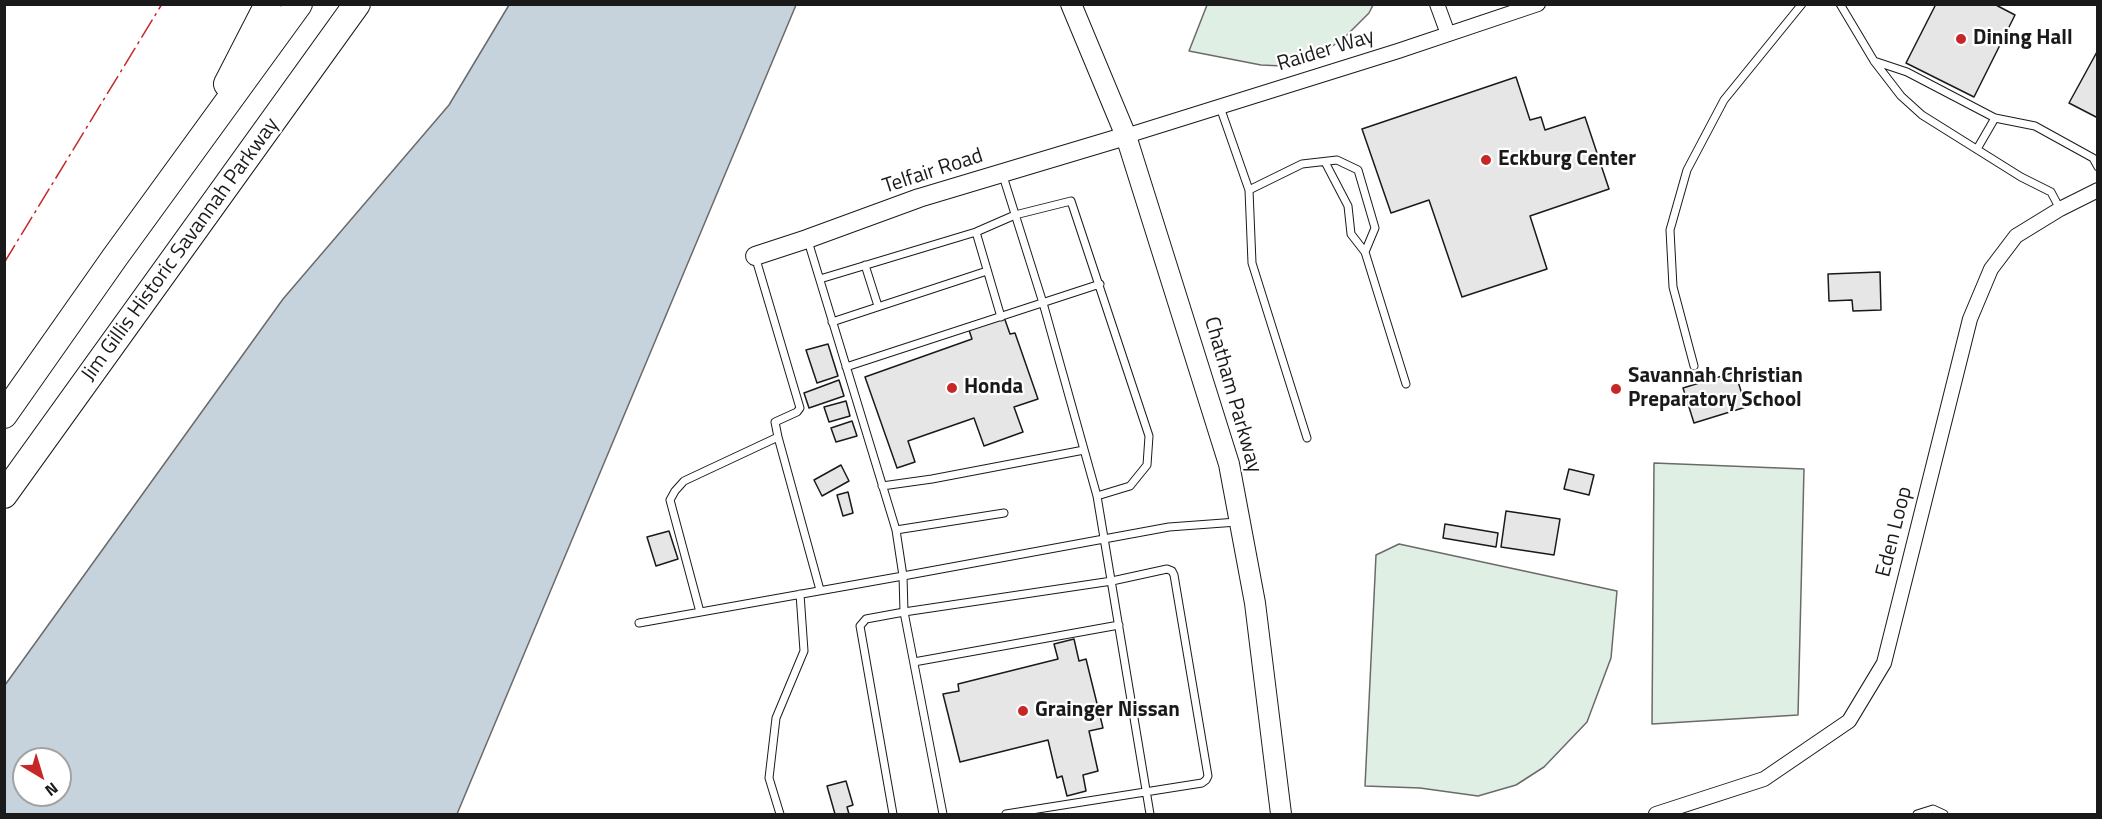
<!DOCTYPE html>
<html>
<head>
<meta charset="utf-8">
<style>
	body { margin:0 }
	#map { position:relative; width:2102px; height:819px; overflow:hidden; background:#fff; font-family:"Titillium Web",sans-serif }
	canvas { display:block }
	.frame { position:absolute; inset:0; border:6px solid #1a1a1a; pointer-events:none }
	.north { position:absolute; left:12px; top:747px; width:60px; height:60px; box-sizing:border-box; background:#fff; border:2px solid #a3a3a3; border-radius:50%; rotate:142deg; font-size:16px; font-weight:700; line-height:24px; text-align:center; color:#1a1a1a }
	.north::after { content:''; display:block; margin:auto; width:21px; height:27px; background:#c62828; clip-path:polygon(50% 0,100% 100%,50% 72%,0 100%) }
</style>
</head>
<body>
<div id="map">
<canvas width="2102" height="819"></canvas>
<div class="frame"></div>
<div class="north">N</div>
</div>
<script>
const g = document.querySelector('canvas').getContext('2d');
g.lineJoin = 'round';
function paint(path, color) { g.fillStyle = color; g.fill(path, 'evenodd'); }
const shape = rows => new Path2D(rows.map(r => 'M' + r).join(''));
function strokePath(path, color, width, dash) { g.strokeStyle = color; g.lineWidth = width; g.lineCap = dash ? 'butt' : 'round'; g.setLineDash(dash || []); g.stroke(path); }
function label(font, color, halo, rows, align = 'center') {
  g.font = font + ' "Titillium Web",sans-serif'; g.lineWidth = 4.5; g.setLineDash([]); g.textBaseline = 'middle'; g.strokeStyle = halo; g.fillStyle = color; for (const [text, x, y, turn = 0] of rows) {
    g.save(); g.translate(x, y); g.rotate((+turn || 0) * Math.PI / 180); g.textAlign = isNaN(turn) ? turn : align; if (halo) g.strokeText(text, 0, 0); g.fillText(text, 0, 0); g.restore();
  }
}
const green = shape([
	[1207,5,1207,4,1373,5,1369,13,1344,38,1324,52,1283,66,1261,65,1189,51,1207,5],
	[1654,463,1804,469,1798,715,1652,724,1654,463],
	[1399,544,1617,591,1611,658,1587,722,1544,767,1516,785,1478,796,1420,788,1365,786,1376,555,1399,544]
]);
paint(green, '#e0efe3');
strokePath(green, '#6a6a6a', 1.5);
const water = shape([
	[509,5,796,5,457,814,5,814,5,685,283,299,449,105,509,5],
	[24,759,60,759,60,795,24,795,24,759]
]);
paint(water, '#c6d2dc');
strokePath(water, '#6a6a6a', 1.5);
const building = shape([
	[1936,4,1994,4,2015,15,1974,97,1906,63,1936,4],
	[2098,50,2098,118,2069,103,2098,50],
	[1516,77,1530,120,1541,117,1545,130,1585,117,1609,189,1530,216,1547,269,1462,297,1429,200,1391,213,1362,129,1516,77],
	[1880,272,1881,310,1853,311,1852,300,1829,301,1828,274,1880,272],
	[1004,317,1010,334,1015,333,1038,399,1014,407,1023,432,984,446,974,418,908,441,915,462,897,468,865,377,972,339,969,330,1004,317],
	[828,344,838,376,817,383,806,350,828,344],
	[1735,372,1746,407,1694,423,1683,388,1735,372],
	[839,380,844,396,809,408,804,393,839,380],
	[846,401,850,416,829,422,824,407,846,401],
	[852,421,857,436,836,442,831,428,852,421],
	[841,465,849,481,822,496,814,480,841,465],
	[1569,469,1594,475,1589,495,1564,489,1569,469],
	[848,492,853,513,843,516,837,495,848,492],
	[1506,511,1560,519,1554,555,1501,547,1506,511],
	[1445,524,1498,533,1496,547,1443,538,1445,524],
	[669,531,678,559,656,566,647,537,669,531],
	[1074,639,1079,661,1086,659,1103,728,1089,731,1098,771,1083,775,1086,791,1067,796,1062,776,1057,778,1048,740,960,762,943,694,959,691,958,684,1058,659,1054,644,1074,639],
	[846,781,853,805,847,807,849,814,835,814,827,786,846,781]
]);
paint(building, '#e6e6e6');
strokePath(building, '#1a1a1a', 1.5);
const service = shape([
	[1840,4,1874,61,1901,96,1922,115,2021,177,2051,192,2060,209],
	[1874,61,1907,72,1995,118,2035,126,2093,158,2098,167],
	[1220,107,1249,190,1252,263,1307,438],
	[1977,149,1995,118],
	[1325,162,1348,206,1351,234,1365,252],
	[1003,176,1043,303,1097,496,1150,814],
	[1249,190,1302,164,1337,160,1358,170,1375,228,1365,252,1406,384],
	[976,232,1001,317],
	[808,241,896,530,903,576,1169,527,1237,522],
	[865,265,878,306],
	[820,279,976,232,1015,215,1071,201,1149,436,1147,465,1130,486,1097,496],
	[832,322,987,271],
	[1694,366,1673,287,1670,230,1687,170,1724,100,1802,4],
	[846,367,1100,284],
	[778,437,820,590],
	[882,486,932,479,1084,450],
	[896,530,1004,513],
	[700,612,670,500,675,491,684,481,778,437,775,422,797,412,800,408,755,256],
	[639,623,903,576,904,612,943,814],
	[914,662,1119,625],
	[780,814,769,778,776,718,804,651,800,594],
	[893,814,860,626,866,619,904,612,1112,581,1167,569,1172,571,1174,575,1208,776,1206,780,1202,783,1006,814],
	[1917,814,1933,809,1944,814]
]);
const minor = shape([
	[1437,4,1448,34],
	[1126,136,1398,51,1538,4],
	[1656,814,1764,779,1849,721,1884,663,1970,319,1991,269,2016,236,2060,209,2098,190]
]);
const tertiary = shape([
	[755,256,807,239,919,198,1126,136]
]);
const secondary = shape([
	[1071,4,1126,136,1229,464,1255,603,1281,814]
]);
const motorway = shape([
	[227,84,268,4],
	[4,415,115,257,299,4],
	[4,495,357,4]
]);
strokePath(service, '#1a1a1a', 9);
strokePath(minor, '#1a1a1a', 16);
strokePath(tertiary, '#1a1a1a', 20);
strokePath(secondary, '#1a1a1a', 22);
strokePath(motorway, '#1a1a1a', 28);
strokePath(service, '#fff', 7);
strokePath(minor, '#fff', 14);
strokePath(tertiary, '#fff', 18);
strokePath(secondary, '#fff', 20);
strokePath(motorway, '#fff', 26);
strokePath(shape([
	[4,263,162,4]
]), '#c62828', 1.5, [21, 4.5, 3, 4.5]);
for (const [x, y, r, color] of [
	[1961,39,6,"#c62828"],
	[1486,160,6,"#c62828"],
	[952,388,6,"#c62828"],
	[1616,389,6,"#c62828"],
	[1023,711,6,"#c62828"]
]) { const dot = new Path2D(); dot.arc(x, y, r, 0, 2 * Math.PI); g.fillStyle = color; g.fill(dot); strokePath(dot, '#fff', 2); }
label('bold 21px', '#1a1a1a', '#fff', [
	["Dining Hall",1973,39],
	["Eckburg Center",1498,160],
	["Savannah Christian",1628,377],
	["Preparatory School",1628,401],
	["Honda",964,388],
	["Grainger Nissan",1035,711]
], 'left');
label('21px', '#1a1a1a', '#fff', [
	["Raider Way",1326,51,-17],
	["Telfair Road",933,172,-18],
	["Jim Gillis Historic Savannah Parkway",181,250,-54],
	["Chatham Parkway",1232,395,74],
	["Eden Loop",1895,532,-76]
]);
</script>
</body>
</html>
